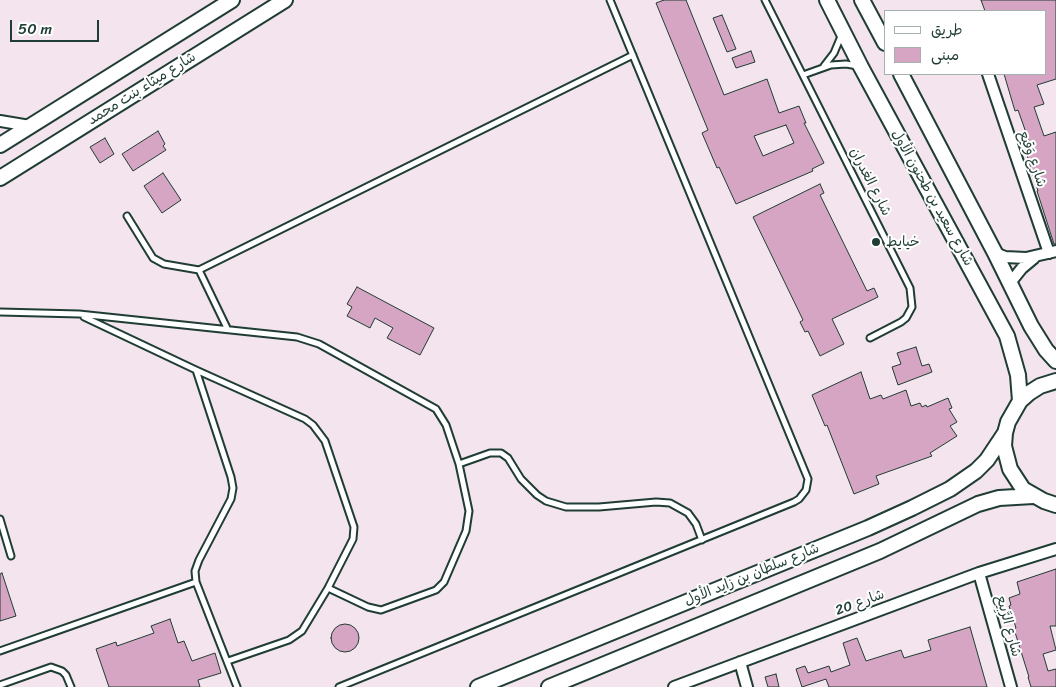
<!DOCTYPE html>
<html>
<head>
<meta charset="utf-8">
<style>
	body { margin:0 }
	#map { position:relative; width:1056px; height:687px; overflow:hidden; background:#f3e4ed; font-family:Sriracha,"Playpen Sans Arabic",sans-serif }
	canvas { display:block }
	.legend { position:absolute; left:884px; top:10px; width:162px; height:65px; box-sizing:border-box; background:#fff; border:1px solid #a5b1ae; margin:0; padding:6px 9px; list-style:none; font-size:15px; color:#1f3d34 }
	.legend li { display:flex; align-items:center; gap:10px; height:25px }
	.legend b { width:25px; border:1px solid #a5b1ae }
	.scale { position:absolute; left:10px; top:20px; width:89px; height:22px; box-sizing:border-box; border:2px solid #1f3d34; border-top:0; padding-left:6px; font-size:15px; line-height:18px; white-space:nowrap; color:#1f3d34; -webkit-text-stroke:4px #fff; paint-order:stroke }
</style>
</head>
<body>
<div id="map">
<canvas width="1056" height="687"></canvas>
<ul class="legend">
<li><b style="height:6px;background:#fff"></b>طريق</li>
<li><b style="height:14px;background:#d6a5c3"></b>مبنى</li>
</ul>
<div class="scale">50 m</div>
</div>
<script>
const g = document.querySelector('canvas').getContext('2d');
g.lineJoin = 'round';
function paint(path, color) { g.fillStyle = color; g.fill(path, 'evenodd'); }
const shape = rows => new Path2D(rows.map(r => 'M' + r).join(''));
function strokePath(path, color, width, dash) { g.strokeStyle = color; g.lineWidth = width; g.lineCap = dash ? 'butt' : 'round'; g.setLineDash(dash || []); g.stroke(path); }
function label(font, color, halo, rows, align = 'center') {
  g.font = font + ' Sriracha,"Playpen Sans Arabic",sans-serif'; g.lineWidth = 4; g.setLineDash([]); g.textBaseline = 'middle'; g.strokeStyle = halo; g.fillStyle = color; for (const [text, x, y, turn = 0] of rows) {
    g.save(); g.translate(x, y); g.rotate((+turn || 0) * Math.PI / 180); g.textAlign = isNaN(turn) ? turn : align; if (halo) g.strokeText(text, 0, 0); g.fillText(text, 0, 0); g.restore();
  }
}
const building = shape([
	[664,0,686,0,724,95,767,79,779,113,799,106,806,123,804,123,824,163,812,169,813,171,736,204,719,167,717,168,702,133,708,130,656,3,664,0],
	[786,125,794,143,763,156,754,136,786,125],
	[981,0,1056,0,1056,79,1037,85,1044,104,1034,107,1044,136,1056,132,1056,244,1054,244,1037,191,1038,191,1023,142,1029,141,1018,110,1015,111,1004,74,1045,74,1045,11,985,11,981,0],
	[722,15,736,49,727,52,713,18,722,15],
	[751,51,755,62,736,68,732,58,751,51],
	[158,131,165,144,163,146,166,150,133,171,122,154,158,131],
	[105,138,114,154,100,163,90,147,105,138],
	[163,173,181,200,162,213,144,186,163,173],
	[820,184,824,193,820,195,867,291,874,288,878,297,832,319,844,344,820,356,808,331,805,332,800,322,803,320,753,217,820,184],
	[357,287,434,328,420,355,387,338,393,328,375,318,370,328,347,316,352,307,347,304,357,287],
	[916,347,922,366,929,364,932,372,898,385,892,367,901,364,897,353,916,347],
	[861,372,870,399,881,395,883,399,906,390,911,406,920,403,922,407,926,405,927,407,948,398,952,408,949,409,957,422,950,426,957,436,930,453,932,456,876,476,879,484,854,494,827,425,825,426,812,395,861,372],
	[1056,569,1056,626,1050,626,1056,650,1043,654,1048,671,1056,669,1056,687,1031,687,1028,677,1029,677,1014,629,1016,628,1009,606,1011,605,1009,598,1020,594,1017,582,1056,569],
	[2,573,16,616,0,621,0,574,2,573],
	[170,619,178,643,184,641,192,661,215,653,221,673,198,680,200,687,109,687,96,649,116,642,117,646,154,633,151,626,170,619],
	'331 638a14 14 0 1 1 28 0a14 14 0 1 1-28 0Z',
	[970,627,987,687,829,687,826,679,802,687,796,669,805,666,808,673,829,666,831,672,850,665,843,643,857,638,866,661,901,650,904,658,931,650,928,640,970,627],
	[776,674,779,687,768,687,765,677,776,674]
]);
paint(building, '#d6a5c3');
strokePath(building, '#1f3d34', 1);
const lane = shape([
	[765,0,910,288,912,307,906,318,901,322,870,338],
	[824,66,834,53,842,34],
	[803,75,831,65,846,64,858,66],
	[127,216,153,258,164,264,199,270,633,55],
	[199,270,227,328],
	[0,312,79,314,297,337,319,344,436,409,446,425,459,464,469,511,466,531,444,582,436,590,381,610,368,607,328,588],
	[84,317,196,370,305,419,313,425,325,441,354,527,353,539,328,588,302,631,289,640,228,661],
	[196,370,231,477,233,488,231,499,199,560,195,571,196,582,237,687],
	[459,464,490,453,501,453,508,458,521,479,537,495,546,501,566,507,599,507,656,502,670,503,688,513,696,524,702,540],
	[0,519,11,556],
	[0,651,196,582],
	[0,685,51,667,62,671,66,675,71,687],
	[339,687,794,502,799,499,806,490,808,479,610,0]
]);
const street = shape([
	[988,74,1049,253],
	[0,121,30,126],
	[995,253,1005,257,1026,258,1056,251],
	[1010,283,1022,268,1034,258],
	[979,573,1011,687],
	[740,662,747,687],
	[674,687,979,573,1056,549]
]);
const secondary = shape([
	[827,0,861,67,1007,336,1018,375,1020,401],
	[862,0,885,43],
	[901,74,995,253,1031,326,1046,350,1056,361],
	[0,145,232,0],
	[0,178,285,0],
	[1056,381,1040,386,1029,393,1020,401,1008,422,1005,433,1004,446,1010,469,1023,489,1044,501,1056,505],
	[478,687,868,528,912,508,950,489,976,471,987,460,1005,433],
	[549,687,880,551,978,504,999,498,1033,496]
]);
strokePath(lane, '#1f3d34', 9);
strokePath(street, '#1f3d34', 14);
strokePath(secondary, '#1f3d34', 18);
strokePath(lane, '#fff', 5);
strokePath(street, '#fff', 10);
strokePath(secondary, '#fff', 14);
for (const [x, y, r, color] of [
	[876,242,5,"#1f3d34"]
]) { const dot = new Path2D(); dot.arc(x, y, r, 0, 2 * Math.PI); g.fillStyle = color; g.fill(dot); strokePath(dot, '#fff', 2); }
label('14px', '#1f3d34', '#fff', [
	["شارع ميثاء بنت محمد",142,89,-32],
	["شارع وَقيع",1032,159,71],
	["شارع الغدران",870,182,63],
	["شارع سعيد بن طحنون الأول",932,198,61],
	["شارع سلطان بن زايد الأول",752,575,-22],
	["شارع 20",860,603,-20],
	["شارع الرَّبِيع",1008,626,75]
]);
label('14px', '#1f3d34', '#fff', [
	["خيايط",886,242]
], 'left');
</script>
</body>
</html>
